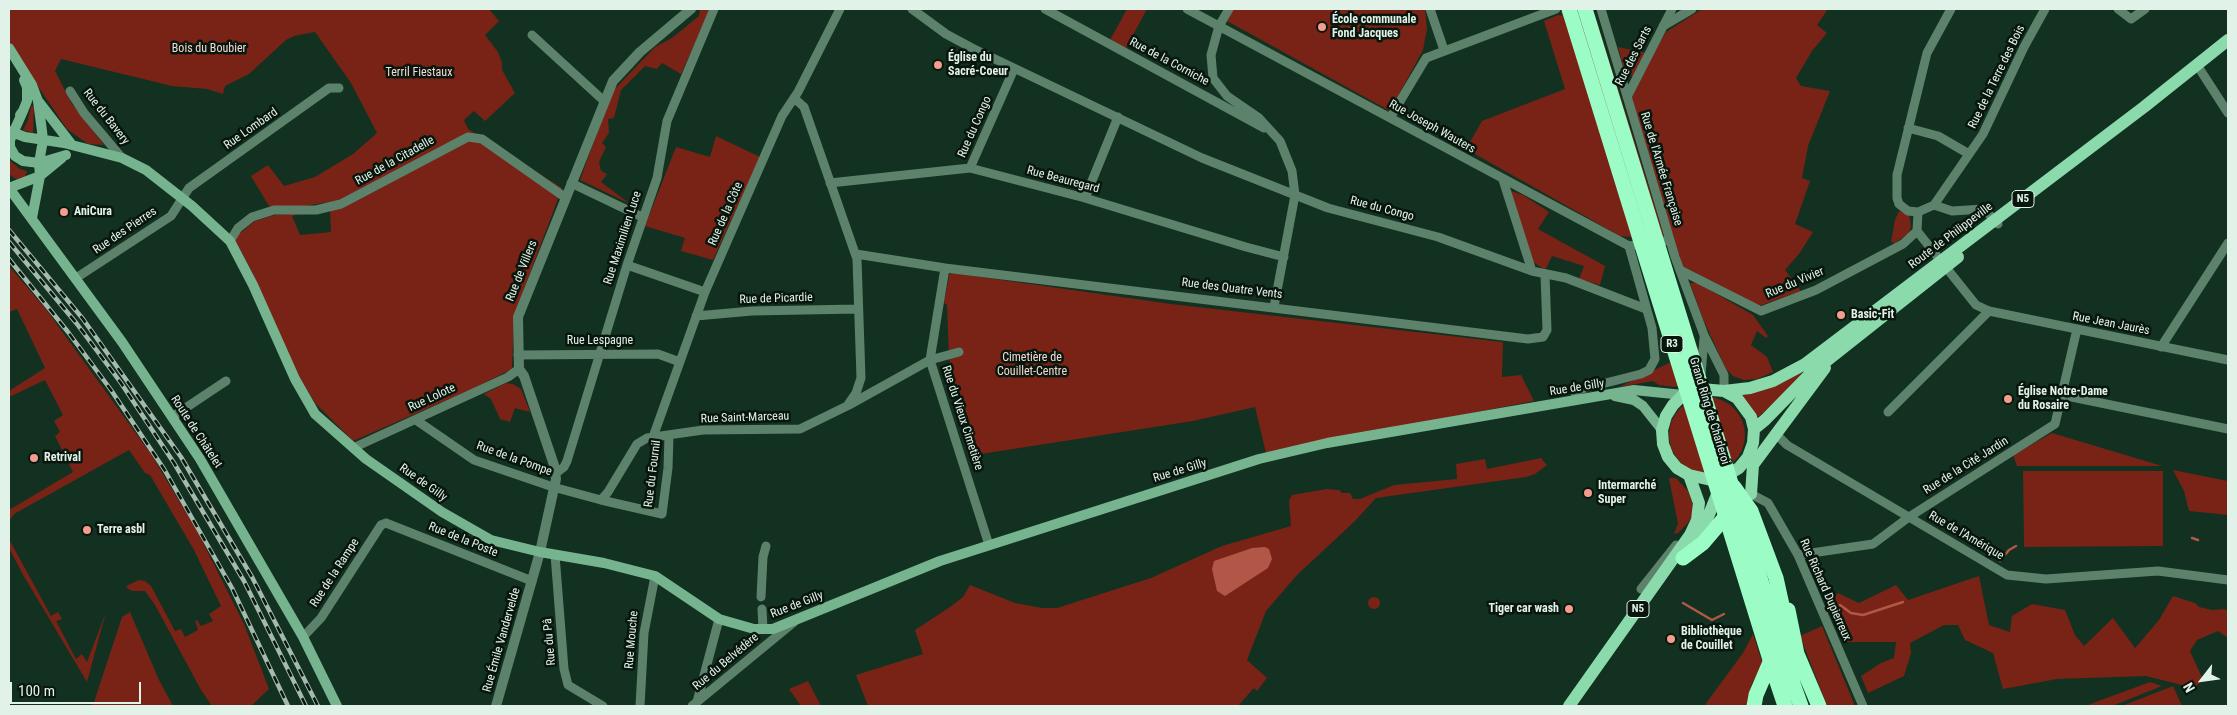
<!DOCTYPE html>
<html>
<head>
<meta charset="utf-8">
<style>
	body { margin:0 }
	#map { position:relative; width:2237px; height:715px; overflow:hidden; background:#123120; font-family:"Roboto Condensed",sans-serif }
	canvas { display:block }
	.frame { position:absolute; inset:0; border:10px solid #e1f3e8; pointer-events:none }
	.north { position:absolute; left:2177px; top:655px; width:50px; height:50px; -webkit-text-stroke:4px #09160e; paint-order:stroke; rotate:240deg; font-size:14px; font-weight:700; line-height:20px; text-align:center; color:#e1f3e8 }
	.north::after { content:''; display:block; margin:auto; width:18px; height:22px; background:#e1f3e8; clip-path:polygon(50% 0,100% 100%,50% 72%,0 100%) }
	.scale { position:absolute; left:10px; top:682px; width:131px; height:22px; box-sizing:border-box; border:2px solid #e1f3e8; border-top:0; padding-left:6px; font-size:15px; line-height:18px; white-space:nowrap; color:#e1f3e8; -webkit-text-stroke:4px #09160e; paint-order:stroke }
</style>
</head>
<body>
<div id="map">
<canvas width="2237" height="715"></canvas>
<div class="frame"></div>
<div class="north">N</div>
<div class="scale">100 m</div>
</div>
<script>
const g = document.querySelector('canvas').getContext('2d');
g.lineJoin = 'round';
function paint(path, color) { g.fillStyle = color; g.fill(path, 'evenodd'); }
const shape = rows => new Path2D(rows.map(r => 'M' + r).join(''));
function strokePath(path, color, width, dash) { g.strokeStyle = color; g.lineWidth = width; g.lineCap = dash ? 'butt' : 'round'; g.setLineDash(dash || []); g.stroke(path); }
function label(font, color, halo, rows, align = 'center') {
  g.font = font + ' "Roboto Condensed",sans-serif'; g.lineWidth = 5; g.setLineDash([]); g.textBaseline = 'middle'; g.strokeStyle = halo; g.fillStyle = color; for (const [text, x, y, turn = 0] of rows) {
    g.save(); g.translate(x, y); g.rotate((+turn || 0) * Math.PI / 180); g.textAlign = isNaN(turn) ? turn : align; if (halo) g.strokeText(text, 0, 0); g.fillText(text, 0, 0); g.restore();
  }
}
paint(shape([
	[9,9,489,9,499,21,485,35,498,52,502,63,502,70,515,93,485,121,474,111,464,120,468,129,562,188,514,316,512,369,472,389,353,441,315,403,294,368,253,274,234,238,255,221,275,215,303,213,292,216,300,235,331,232,330,210,331,202,282,209,269,206,251,176,268,165,284,186,315,177,353,154,377,133,351,83,315,32,294,36,286,40,249,74,225,86,223,94,207,89,172,86,61,59,55,71,72,104,104,145,88,144,67,129,39,88,9,41],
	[700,9,709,9,709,12,681,74,662,63,657,69,645,66,621,90,614,118,608,119,609,133,602,143,606,147,599,162,601,171,607,174,601,182,630,204,580,180,612,92,655,47,672,38,699,16],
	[1127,9,1147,9,1125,50,1109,42],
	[1233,9,1425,9,1427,29,1423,50,1390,111,1227,21],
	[1569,9,1593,9,1664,236,1632,241,1631,237,1620,236,1466,149,1482,121,1565,89,1544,21,1558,15,1562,16,1561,11],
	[1702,9,1828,9,1817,25,1827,33,1812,51,1796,78,1801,86,1830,91,1808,146,1802,178,1810,181,1795,224,1813,232,1799,254,1785,270,1801,291,1759,306,1682,266,1631,99,1648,62,1666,32],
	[1618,47,1646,53,1633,77,1624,70],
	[31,106,34,107,33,133,23,130,28,120],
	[716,136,760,157,713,260,681,251,685,238,645,226,676,147,710,157],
	[9,160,20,169,27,171,25,177,16,179,9,174],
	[1511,191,1523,195,1549,212,1538,229,1605,266,1600,285,1579,279,1584,266,1552,256,1545,270,1532,261,1510,196],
	[1899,211,1909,214,1911,226,1909,233,1895,243,1891,242,1895,220],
	[9,266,45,308,151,454,197,531,244,624,269,689,251,706,212,706,201,690,155,605,145,591,133,591,128,589,126,586,139,580,145,581,151,586,175,631,181,629,185,637,198,630,195,621,197,620,201,626,213,621,209,614,221,606,194,550,150,475,145,473,129,450,14,514,9,521,9,510,73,472,55,436,60,432,54,421,63,415,45,380,9,397,9,391,45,368,17,309,9,312],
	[952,273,1171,304,1503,342,1502,377,1521,375,1534,401,1266,453,1255,407,1193,421,968,456,949,358,947,305,944,303,949,275],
	[1690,283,1698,283,1753,315,1768,336,1766,338,1757,331,1751,345,1767,357,1773,372,1757,379,1744,380,1733,376,1726,369,1703,319],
	[1698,347,1705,370,1689,383,1674,387,1659,385,1653,381,1619,387,1669,363],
	[1803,372,1781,396,1756,419,1740,396,1767,389],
	[506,383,513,384,521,389,530,412,515,408,510,422,500,419,491,399,484,394],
	'1669 435a38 38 0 1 1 76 0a38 38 0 1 1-76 0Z',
	[2052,433,2162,466,2017,466,2013,455],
	[1541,458,1547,465,1535,474,1526,477,1376,498,1355,521,1297,575,1266,611,1247,660,1267,678,1257,691,1254,688,1238,706,868,706,856,675,923,654,915,630,950,607,963,597,970,585,1015,603,1042,608,1057,608,1151,578,1222,546,1291,526,1289,501,1292,495,1327,489,1339,490,1342,493,1350,493,1353,499,1360,499,1394,485,1457,479,1456,464,1485,459,1487,469],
	[2173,470,2228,481,2228,515,2189,511,2184,491],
	[2023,471,2163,471,2163,546,2024,547],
	[1669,478,1676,478,1688,491,1694,508,1693,516,1687,524,1678,533,1674,534,1678,524],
	[9,539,51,616,58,612,62,619,56,621,76,659,82,654,87,662,106,612,87,682,22,573,9,548],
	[1979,576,1989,625,2010,632,2012,616,2032,604,2065,610,2075,635,2084,646,2113,618,2135,648,2159,620,2173,596,2195,603,2199,607,2212,610,2224,609,2228,611,2228,638,2218,631,2197,640,2190,651,2203,680,2194,688,2146,676,2057,679,2003,689,1993,653,1965,640,1958,625,1944,625,1910,643,1911,653,1904,676,1868,693,1861,676,1881,663,1894,658,1896,642,1846,642,1828,603,1838,593,1859,603,1896,585,1908,600],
	'1368 603a6 6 0 1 1 12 0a6 6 0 1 1-12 0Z',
	[130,612,159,680,173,706,90,706,94,702,122,617],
	[1822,626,1855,706,1827,706,1800,636],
	[1753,634,1763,665,1752,683,1746,706,1704,706,1743,653],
	[808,681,821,706,801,706,789,689],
	[2150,682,2162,686,2112,706,2085,706],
	[2173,686,2182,706,2122,706]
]), '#782316');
paint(shape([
	[1265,547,1269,549,1272,559,1268,568,1225,596,1217,591,1212,569,1214,561,1252,548]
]), '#b25748');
strokePath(shape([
	[2192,538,2198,540],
	[2000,561,2009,550,2016,546],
	[1683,603,1712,620,1724,614],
	[1840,605,1851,613,1863,615,1903,602]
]), '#b25748', 2.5);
strokePath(shape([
	[912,9,946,34,972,48,1202,158,1328,208,1438,237,1532,271,1566,278,1646,309],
	[1045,9,1264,128],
	[1187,9,1629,246,1670,240],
	[1229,9,1219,26,1211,55,1213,78,1227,96,1259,118,1280,141,1292,171,1295,195,1274,307],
	[1430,9,1444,50],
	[1601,9,1675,257,1704,335,1724,375,1724,391],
	[1951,9,1927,53,1897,175,1897,198,1899,204,1908,211,1918,212,1934,205,1983,134,2024,47,2045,9],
	[2118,9,2131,19,2145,9],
	[1663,26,1692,9],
	[532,35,604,101],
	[2197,65,2228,113],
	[70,91,84,113,122,158],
	[1627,97,1672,9],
	[1390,118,1426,58,1556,9],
	[1908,128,1938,136,1969,154],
	[970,168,1014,69],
	[1503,180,1532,271],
	[571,183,642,217],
	[830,183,970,168,1085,198,1246,247,1284,257],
	[1085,198,1118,117],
	[1934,205,1952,211,1984,209,1998,224],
	[1917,231,1976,305,1989,311,2228,360],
	[230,241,238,228,252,217,274,210,316,210,341,204,468,137,482,139,566,198],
	[856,254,945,268,1528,339,1543,337,1547,330,1545,275],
	[627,265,705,292],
	[945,268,930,360,989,545],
	[1680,270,1761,311,1816,290,1903,244,1917,231,1918,212],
	[76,278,171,216,189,188,329,88,339,88],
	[696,316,752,311,857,309],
	[2161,347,2228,243],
	[518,355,658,354,680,362],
	[1701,375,1704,338],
	[2062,395,2228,429],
	[1574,400,1578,390,1641,374,1649,370,1655,359,1652,328,1629,246],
	[849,405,930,360,959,352],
	[1888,412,1989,311],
	[172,417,226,381],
	[416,420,474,460,553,487,601,500,608,492,637,444,647,438,703,430,800,429,847,406,856,393,861,378,857,259,804,107,794,98],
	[1775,433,1787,445,2007,575,2046,579,2158,571,2228,580],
	[653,437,705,292,782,116,798,92,840,9],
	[353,448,508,377,519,369],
	[555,474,564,467,567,461,627,265,657,178,667,121,714,9],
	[1751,494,1768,503,1798,555,1863,706],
	[601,500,662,514,668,468,669,436],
	[555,555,564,669,568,685,603,706],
	[1798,555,1873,544,1909,517,2055,424,2077,329],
	[1641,589,1676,545],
	[761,597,763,557,766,546],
	[762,609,763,629],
	[303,637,321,618,381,525,386,523,532,581],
	[697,702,719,619],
	[640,706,644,633,655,576],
	[692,706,794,622]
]), '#5c826b', 9);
strokePath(shape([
	[496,706,540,552,556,479,554,465,524,376,519,369,518,317,613,81,640,52,691,9]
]), '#5c826b', 10);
strokePath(shape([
	[9,48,32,85,38,101,42,131,43,140,39,163,40,176,32,218],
	[39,102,72,145],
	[23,111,10,140,10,147,15,156,23,161,39,163,66,155],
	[20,115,23,111,27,101,27,87,24,80],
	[9,131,25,137,64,143,122,158,146,170,192,206,230,241,253,285,295,379,315,414,366,459,442,512,491,540,540,552,604,563,655,576,719,619,754,629,773,629,940,561,1259,459,1327,443,1634,390,1683,395],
	[9,188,122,342,200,459,303,637,337,706],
	[9,188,40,176,62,158],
	[1615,396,1634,400,1643,406,1662,430]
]), '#76b38f', 10);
strokePath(shape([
	[1724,391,1737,398,1751,417,1754,429,1753,443,1748,457,1739,468,1722,478,1711,480,1689,475,1677,468,1668,457,1663,444,1662,430,1666,416,1673,405,1683,395,1701,389,1724,391,1750,388,1773,381,1805,364,2144,107,2228,40],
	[1754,429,1765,420,1810,374,1958,257],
	[1751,494,1753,465,1825,368],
	[1692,546,1704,527,1720,487],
	[1569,706,1690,535,1697,520,1699,503,1689,475]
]), '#8adaab', 12);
strokePath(shape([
	[1734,487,1751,511,1776,578,1782,605,1783,617,1780,639,1756,695,1754,706],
	[1683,558,1703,543,1726,516,1734,510],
	[1788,610,1797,654,1819,706],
	[1790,675,1801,706],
	[1776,679,1785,706]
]), '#9bfdc5', 15);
const rail = shape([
	[9,230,83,319,181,457,252,577,318,706],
	[9,242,77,324,121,383,174,463,244,581,306,706],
	[9,259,68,332,111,390,164,469,232,588,288,706]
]);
strokePath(rail, '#a4baad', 4.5);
strokePath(rail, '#09160e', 2.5, [8]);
strokePath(shape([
	[1569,9,1776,679],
	[1585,9,1790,675]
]), '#9bfdc5', 15);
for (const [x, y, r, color] of [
	[1322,27,5,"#f49d8d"],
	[938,65,5,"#f49d8d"],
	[64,212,5,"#f49d8d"],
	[1841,315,5,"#f49d8d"],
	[2008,399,5,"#f49d8d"],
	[34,458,5,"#f49d8d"],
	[1588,493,5,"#f49d8d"],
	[87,530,5,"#f49d8d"],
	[1569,609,5,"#f49d8d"],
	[1671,639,5,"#f49d8d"]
]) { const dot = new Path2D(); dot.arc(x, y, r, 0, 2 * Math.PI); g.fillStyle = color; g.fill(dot); strokePath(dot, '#09160e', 2); }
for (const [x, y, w] of [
	[2023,199,22],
	[1672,344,22],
	[1638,609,22]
]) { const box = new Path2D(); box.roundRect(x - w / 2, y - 8.5, w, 17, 4); g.fillStyle = '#09160e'; g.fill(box); strokePath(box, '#e1f3e8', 1); }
label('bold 11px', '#e1f3e8', null, [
	["N5",2023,199],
	["R3",1672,344],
	["N5",1638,609]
]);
label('bold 12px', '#e1f3e8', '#09160e', [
	["École communale",1332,20],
	["Fond Jacques",1332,34],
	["Église du",948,58],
	["Sacré-Coeur",948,72],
	["AniCura",74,212],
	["Basic-Fit",1851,315],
	["Église Notre-Dame",2018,392],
	["du Rosaire",2018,406],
	["Retrival",44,458],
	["Intermarché",1598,486],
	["Super",1598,500],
	["Terre asbl",97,530],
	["Tiger car wash",1559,609,"right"],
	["Bibliothèque",1681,632],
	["de Couillet",1681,646]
], 'left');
label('12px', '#f4dad4', '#09160e', [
	["Bois du Boubier",209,49],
	["Terril Fiestaux",419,73],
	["Cimetière de",1032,358],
	["Couillet-Centre",1032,372]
]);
label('12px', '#e1f3e8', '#09160e', [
	["Rue des Sarts",1634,56,-63],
	["Rue de la Corniche",1169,62,28],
	["Rue de la Terre des Bois",1997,77,-64],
	["Rue du Bavery",106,117,52],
	["Rue du Congo",975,127,-66],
	["Rue Joseph Wauters",1432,127,29],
	["Rue Lombard",251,129,-35],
	["Rue de la Citadelle",395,161,-29],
	["Rue de l'Armée Française",1661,169,73],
	["Rue Beauregard",1063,180,15],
	["Rue du Congo",1382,209,15],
	["Rue de la Côte",726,214,-66],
	["Rue des Pierres",125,231,-34],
	["Route de Philippeville",1951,236,-37],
	["Rue Maximilien Luce",623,238,-72],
	["Rue de Villers",522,271,-68],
	["Rue du Vivier",1795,283,-23],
	["Rue des Quatre Vents",1232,289,7],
	["Rue de Picardie",776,299,-2],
	["Rue Jean Jaurès",2111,324,11],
	["Rue Lespagne",600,341],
	["Rue de Gilly",1577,388,-9],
	["Rue Lolote",432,398,-25],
	["Grand Ring de Charleroi",1709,411,73],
	["Rue Saint-Marceau",745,418,-2],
	["Rue du Vieux Cimetière",962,418,72],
	["Route de Châtelet",196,432,57],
	["Rue de la Pompe",514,459,20],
	["Rue de la Cité Jardin",1966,466,-32],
	["Rue de Gilly",1180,471,-17],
	["Rue du Fournil",653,474,-83],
	["Rue de Gilly",423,483,35],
	["Rue de l'Amérique",1966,536,30],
	["Rue de la Poste",463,540,22],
	["Rue de la Rampe",335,573,-57],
	["Rue Richard Dupierreux",1825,590,66],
	["Rue de Gilly",797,605,-21],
	["Rue Émile Vandervelde",502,640,-74],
	["Rue Mouche",632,640,-85],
	["Rue du Pâ",550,642,-95],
	["Rue du Belvédère",726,662,-40]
]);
</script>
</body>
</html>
